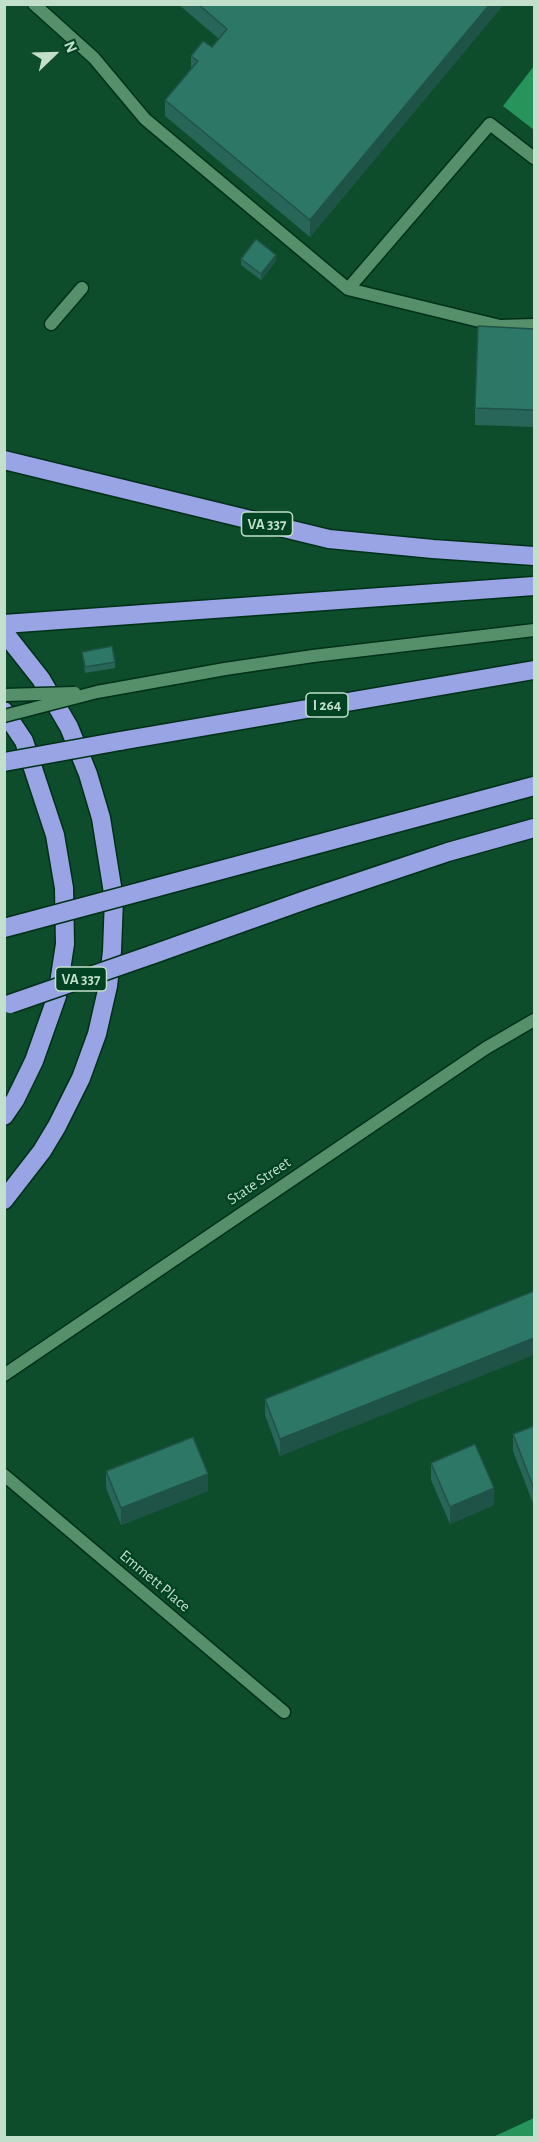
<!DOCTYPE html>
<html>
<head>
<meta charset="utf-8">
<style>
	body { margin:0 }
	#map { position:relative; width:539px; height:2142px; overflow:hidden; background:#0d4d2c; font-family:"Alegreya Sans",sans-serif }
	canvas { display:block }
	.frame { position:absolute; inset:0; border:6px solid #c2dfcb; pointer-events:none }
	.north { position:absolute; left:24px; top:24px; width:60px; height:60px; -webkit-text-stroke:4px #004222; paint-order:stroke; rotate:67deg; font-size:16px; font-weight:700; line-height:24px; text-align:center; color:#c2dfcb }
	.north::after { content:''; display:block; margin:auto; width:21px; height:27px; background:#c2dfcb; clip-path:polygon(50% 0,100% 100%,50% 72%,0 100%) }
</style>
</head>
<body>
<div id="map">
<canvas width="539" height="2142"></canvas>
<div class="frame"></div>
<div class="north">N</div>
</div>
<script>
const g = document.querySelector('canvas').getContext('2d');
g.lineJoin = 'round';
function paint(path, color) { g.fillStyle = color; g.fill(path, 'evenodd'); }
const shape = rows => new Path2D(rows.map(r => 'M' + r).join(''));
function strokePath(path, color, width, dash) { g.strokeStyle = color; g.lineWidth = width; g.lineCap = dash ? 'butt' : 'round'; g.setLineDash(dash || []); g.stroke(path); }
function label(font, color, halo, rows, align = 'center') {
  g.font = font + ' "Alegreya Sans",sans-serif'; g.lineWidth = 5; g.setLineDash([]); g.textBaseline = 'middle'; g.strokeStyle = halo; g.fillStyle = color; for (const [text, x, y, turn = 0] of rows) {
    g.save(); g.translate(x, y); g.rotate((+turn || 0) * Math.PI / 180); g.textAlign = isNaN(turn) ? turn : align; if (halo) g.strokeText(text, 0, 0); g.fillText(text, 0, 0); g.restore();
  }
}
paint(shape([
	[534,66,534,130,503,106],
	[534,2118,534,2137,493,2137]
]), '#27945b');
const lane = shape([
	[34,4,94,58,145,119,348,289,500,326,534,325],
	[348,289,490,124,534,158],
	[51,324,82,288],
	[97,692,225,669,313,656,534,630]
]);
const street = shape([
	[4,1375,486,1048,534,1020],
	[4,1475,284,1712]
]);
const highway = shape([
	[4,460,329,539,433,549,534,556],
	[4,624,534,586],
	[4,632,41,679,69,727,88,774,101,818,114,899,112,951,108,986,97,1034,81,1078,57,1126,42,1151,4,1200],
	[4,711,24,741,55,835,64,888,65,944,57,996,34,1061,15,1100,4,1116],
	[120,741,534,670],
	[154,888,534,786],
	[4,928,23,923],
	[151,955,311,898,448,852,534,828]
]);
strokePath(lane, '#003018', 15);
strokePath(street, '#003018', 15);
strokePath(highway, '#003018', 21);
strokePath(lane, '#56906b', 12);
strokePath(street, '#56906b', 12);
strokePath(highway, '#98a4e3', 18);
const laneBridge = shape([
	[4,695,75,693],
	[4,716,97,692]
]);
const highwayBridge = shape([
	[4,762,120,741],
	[23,923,154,888],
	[10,1004,151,955]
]);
strokePath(laneBridge, '#003018', 15, []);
strokePath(highwayBridge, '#003018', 21, []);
strokePath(laneBridge, '#56906b', 12);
strokePath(highwayBridge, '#98a4e3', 18);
paint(shape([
	[178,4,504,4,310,237,165,116,165,100,191,69,191,56,212,47,219,39],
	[241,259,276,261,261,280,241,265],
	[534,329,534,427,475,425,475,408],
	[82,652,115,662,115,668,85,673],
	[534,1291,280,1456,265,1415,265,1399],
	[534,1426,534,1506,513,1451,513,1434],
	[431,1463,494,1505,450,1524,431,1480],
	[106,1471,208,1491,121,1525,106,1488]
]), '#276658');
paint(shape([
	[490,4,504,4,310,237,310,220],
	[276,255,276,261,261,280,261,274],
	[534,1338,534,1355,280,1456,280,1439],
	[208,1474,208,1491,121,1525,121,1508],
	[494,1488,494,1505,450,1524,450,1507]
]), '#205347');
const building = shape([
	[198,4,490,4,310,220,165,100,198,61,191,56,203,41,212,47,227,29,198,4],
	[256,239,276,255,261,274,241,259,256,239],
	[478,326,534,329,534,410,475,408,478,326],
	[112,646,115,662,85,667,82,652,112,646],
	[534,1291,534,1338,280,1439,265,1399,534,1291],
	[534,1426,534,1489,513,1434,534,1426],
	[193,1437,208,1474,121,1508,106,1471,193,1437],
	[475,1444,494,1488,450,1507,431,1463,475,1444]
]);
paint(building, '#2d7766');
strokePath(building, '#205347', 1.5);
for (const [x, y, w] of [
	[267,524,51],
	[327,705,42],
	[81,979,51]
]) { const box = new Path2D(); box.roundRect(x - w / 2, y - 12, w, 24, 4.5); g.fillStyle = '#004222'; g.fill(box); strokePath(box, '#c2dfcb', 1.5); }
label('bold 15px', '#c2dfcb', null, [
	["VA 337",267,524],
	["I 264",327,705],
	["VA 337",81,979]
]);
label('16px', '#c2dfcb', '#004222', [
	["State Street",259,1181,-34],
	["Emmett Place",155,1581,40]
]);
</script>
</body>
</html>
